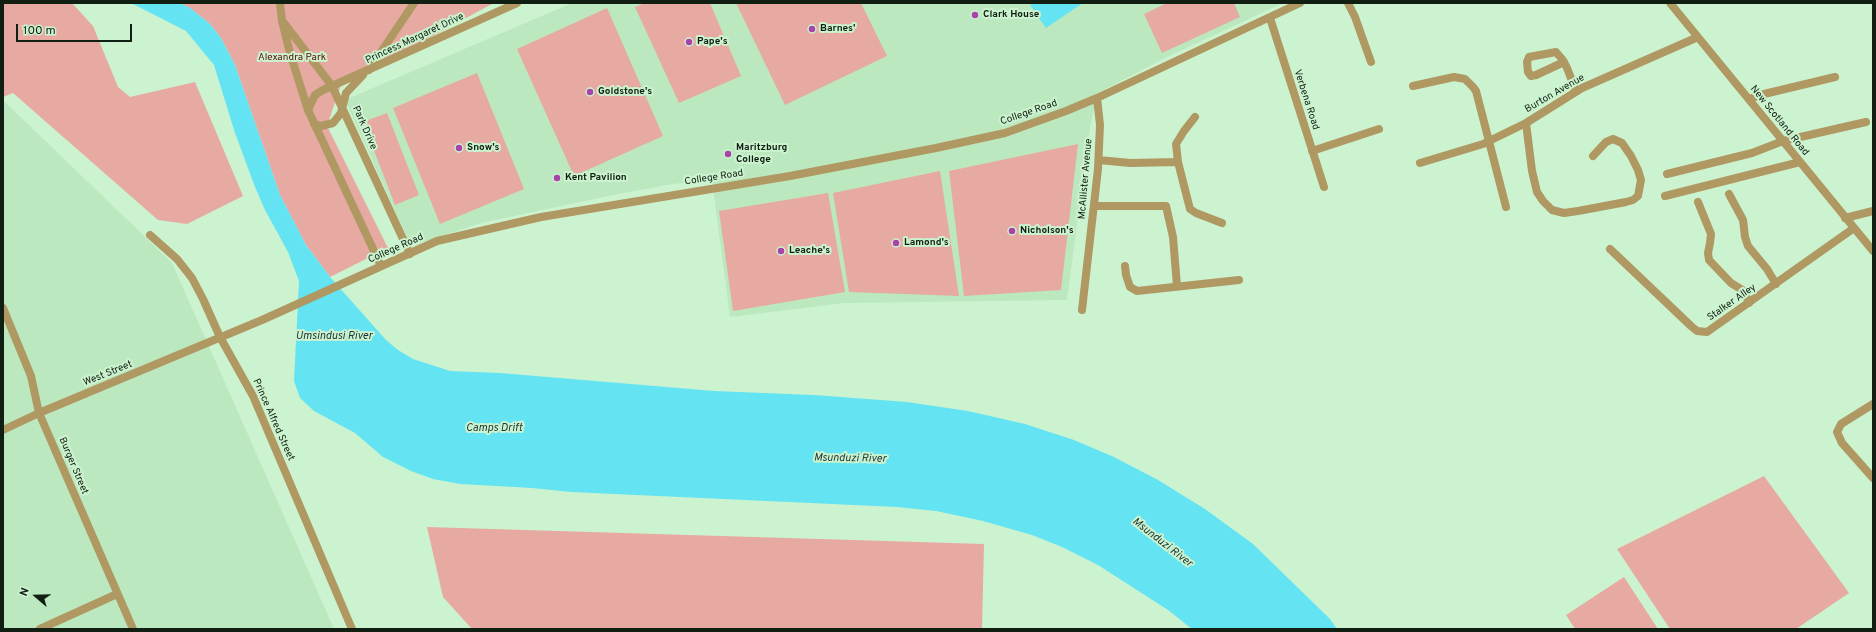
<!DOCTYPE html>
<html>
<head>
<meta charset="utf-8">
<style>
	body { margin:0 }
	#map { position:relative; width:1876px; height:632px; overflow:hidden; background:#ccf3cf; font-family:Overpass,sans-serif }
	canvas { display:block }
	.frame { position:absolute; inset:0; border:4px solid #111f12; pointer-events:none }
	.north { position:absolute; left:16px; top:576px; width:40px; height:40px; -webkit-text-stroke:3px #ccf3cf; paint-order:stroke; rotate:290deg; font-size:11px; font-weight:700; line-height:16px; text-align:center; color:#111f12 }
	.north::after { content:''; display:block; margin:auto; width:14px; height:18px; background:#111f12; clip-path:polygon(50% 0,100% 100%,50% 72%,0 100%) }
	.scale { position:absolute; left:16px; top:24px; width:116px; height:18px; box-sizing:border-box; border:2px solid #111f12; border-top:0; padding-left:5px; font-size:12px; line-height:14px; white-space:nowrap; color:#111f12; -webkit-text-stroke:3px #ccf3cf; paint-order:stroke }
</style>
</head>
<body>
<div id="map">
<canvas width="1876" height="632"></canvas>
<div class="frame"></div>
<div class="north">N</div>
<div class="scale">100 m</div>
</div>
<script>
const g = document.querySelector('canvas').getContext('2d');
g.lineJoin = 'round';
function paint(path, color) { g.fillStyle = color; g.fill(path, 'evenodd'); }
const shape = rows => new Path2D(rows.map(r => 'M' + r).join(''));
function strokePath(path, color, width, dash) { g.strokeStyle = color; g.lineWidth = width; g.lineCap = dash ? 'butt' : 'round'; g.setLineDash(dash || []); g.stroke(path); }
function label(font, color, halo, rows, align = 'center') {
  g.font = font + ' Overpass,sans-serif'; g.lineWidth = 4; g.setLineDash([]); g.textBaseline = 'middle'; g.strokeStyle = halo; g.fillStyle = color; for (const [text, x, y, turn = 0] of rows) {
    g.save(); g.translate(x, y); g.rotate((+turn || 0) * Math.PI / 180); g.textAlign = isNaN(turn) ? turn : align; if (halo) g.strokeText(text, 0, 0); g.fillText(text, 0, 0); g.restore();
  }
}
paint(shape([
	[572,3,1283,3,1163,59,1098,93,1090,127,1067,300,845,303,730,317,712,180,673,184,623,193,481,223,411,246,345,100],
	[5,102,172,263,334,629,3,629,3,103]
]), '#bce8bf');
paint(shape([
	[3,3,72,3,93,26,118,87,130,97,195,82,243,196,187,224,158,220,13,93,3,97],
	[180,3,494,3,341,85,327,126,388,248,330,277,306,245,280,195,235,65,221,38,210,24,190,8],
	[645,3,710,3,741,76,679,103,635,7],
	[736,3,861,3,887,56,785,105],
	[1167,3,1234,3,1240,17,1162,53,1144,14],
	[607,8,663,136,574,176,517,49],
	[477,73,524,189,440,224,393,108],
	[387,113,419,195,395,205,363,122],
	[1078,144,1061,290,964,296,949,171],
	[940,171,959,296,849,292,833,193],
	[828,193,845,292,733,311,719,211],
	[1764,476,1849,593,1796,629,1670,629,1617,549],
	[427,527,984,544,982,629,472,629,443,597],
	[1624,577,1658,629,1575,629,1566,615]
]), '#e6aaa3');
paint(shape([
	[131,3,180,3,190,8,210,24,221,38,235,65,280,195,306,245,330,277,386,340,398,350,413,359,450,371,500,373,714,391,814,395,907,402,968,411,1025,424,1074,440,1114,457,1158,480,1205,509,1253,544,1330,619,1337,629,1192,629,1168,610,1098,565,1062,547,1032,535,983,521,936,511,897,507,571,492,532,488,460,484,433,479,411,471,383,457,355,433,314,411,300,398,294,381,299,281,288,252,265,210,255,187,235,133,214,65,186,31],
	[1033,3,1083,3,1046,28,1030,5]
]), '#64e3f3');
strokePath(shape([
	[280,3,282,21,290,53,308,110,381,266],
	[1348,3,1355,17,1371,62],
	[1670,3,1873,251],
	[1270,18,1324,187],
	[284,23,332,86,410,254],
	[1564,62,1536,75,1531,76,1528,72,1527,62,1529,57,1556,52,1562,59,1564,62,1567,68,1576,91],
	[369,70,414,3],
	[1413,86,1454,77,1465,79,1473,87,1476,91,1506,207],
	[1749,99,1764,94,1835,77],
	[308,110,315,95,323,90,517,3],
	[1526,123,1532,171,1537,192,1543,201,1552,210,1564,213,1578,211,1626,202,1633,200,1638,196,1641,180,1638,170,1631,156,1622,143,1613,139,1606,142,1593,156],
	[314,124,321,126,333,123,341,113,346,93,363,75],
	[1312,151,1379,129],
	[1099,160,1130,163,1178,162,1190,209,1196,213,1222,223],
	[1178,162,1176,144,1184,131,1195,117],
	[1420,163,1483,144,1526,123,1582,88,1698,37],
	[1667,174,1752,153,1783,141,1866,122],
	[1729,194,1743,220,1745,237,1748,246,1767,269,1776,284],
	[1665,196,1800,162],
	[1698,202,1711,234,1710,243,1708,253,1709,260,1731,283,1744,291,1749,303],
	[1094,206,1166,206,1173,237,1177,286],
	[1845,218,1873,211],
	[150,235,177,259,192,278,203,299,220,337,253,396,352,629],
	[1610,249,1691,326,1697,331,1707,332,1854,228],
	[1125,266,1126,275,1130,287,1137,291,1239,280],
	[3,308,31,376,39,413,133,629],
	[1082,310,1098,169,1100,125,1097,98],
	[1873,404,1841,424,1837,432,1842,443,1873,478],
	[3,430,39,413,262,320,437,241,541,217,790,176,936,148,1005,133,1066,111,1097,98,1300,3],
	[40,629,117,594]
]), '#af9861', 8);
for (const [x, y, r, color] of [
	[975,15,4,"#a743a9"],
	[812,29,4,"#a743a9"],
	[689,42,4,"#a743a9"],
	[590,92,4,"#a743a9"],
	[459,148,4,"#a743a9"],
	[728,154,4,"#a743a9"],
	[557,178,4,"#a743a9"],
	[1012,231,4,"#a743a9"],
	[896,243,4,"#a743a9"],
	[781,251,4,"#a743a9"]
]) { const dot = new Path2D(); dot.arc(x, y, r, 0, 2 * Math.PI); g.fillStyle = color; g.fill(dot); strokePath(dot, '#ccf3cf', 1.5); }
label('bold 10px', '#111f12', '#ccf3cf', [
	["Clark House",983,15],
	["Barnes'",820,29],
	["Pape's",697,42],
	["Goldstone's",598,92],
	["Snow's",467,148],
	["Maritzburg",736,148],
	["College",736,160],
	["Kent Pavilion",565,178],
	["Nicholson's",1020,231],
	["Lamond's",904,243],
	["Leache's",789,251]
], 'left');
label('10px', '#111f12', '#ccf3cf', [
	["Princess Margaret Drive",415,39,-25],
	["Burton Avenue",1555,94,-30],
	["Verbena Road",1306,100,72],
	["College Road",1029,113,-19],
	["New Scotland Road",1779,121,51],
	["Park Drive",364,128,66],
	["College Road",714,178,-9],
	["McAllister Avenue",1086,179,-85],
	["College Road",396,249,-24],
	["Stalker Alley",1732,303,-35],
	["West Street",108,374,-22],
	["Prince Alfred Street",273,420,66],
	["Burger Street",73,466,67]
]);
label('10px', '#5c080a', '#ccf3cf', [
	["Alexandra Park",292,58]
]);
label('italic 11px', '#1c3235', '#ccf3cf', [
	["Umsindusi River",334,337],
	["Camps Drift",494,429],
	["Msunduzi River",850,459,1],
	["Msunduzi River",1162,543,38]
]);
</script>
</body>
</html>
